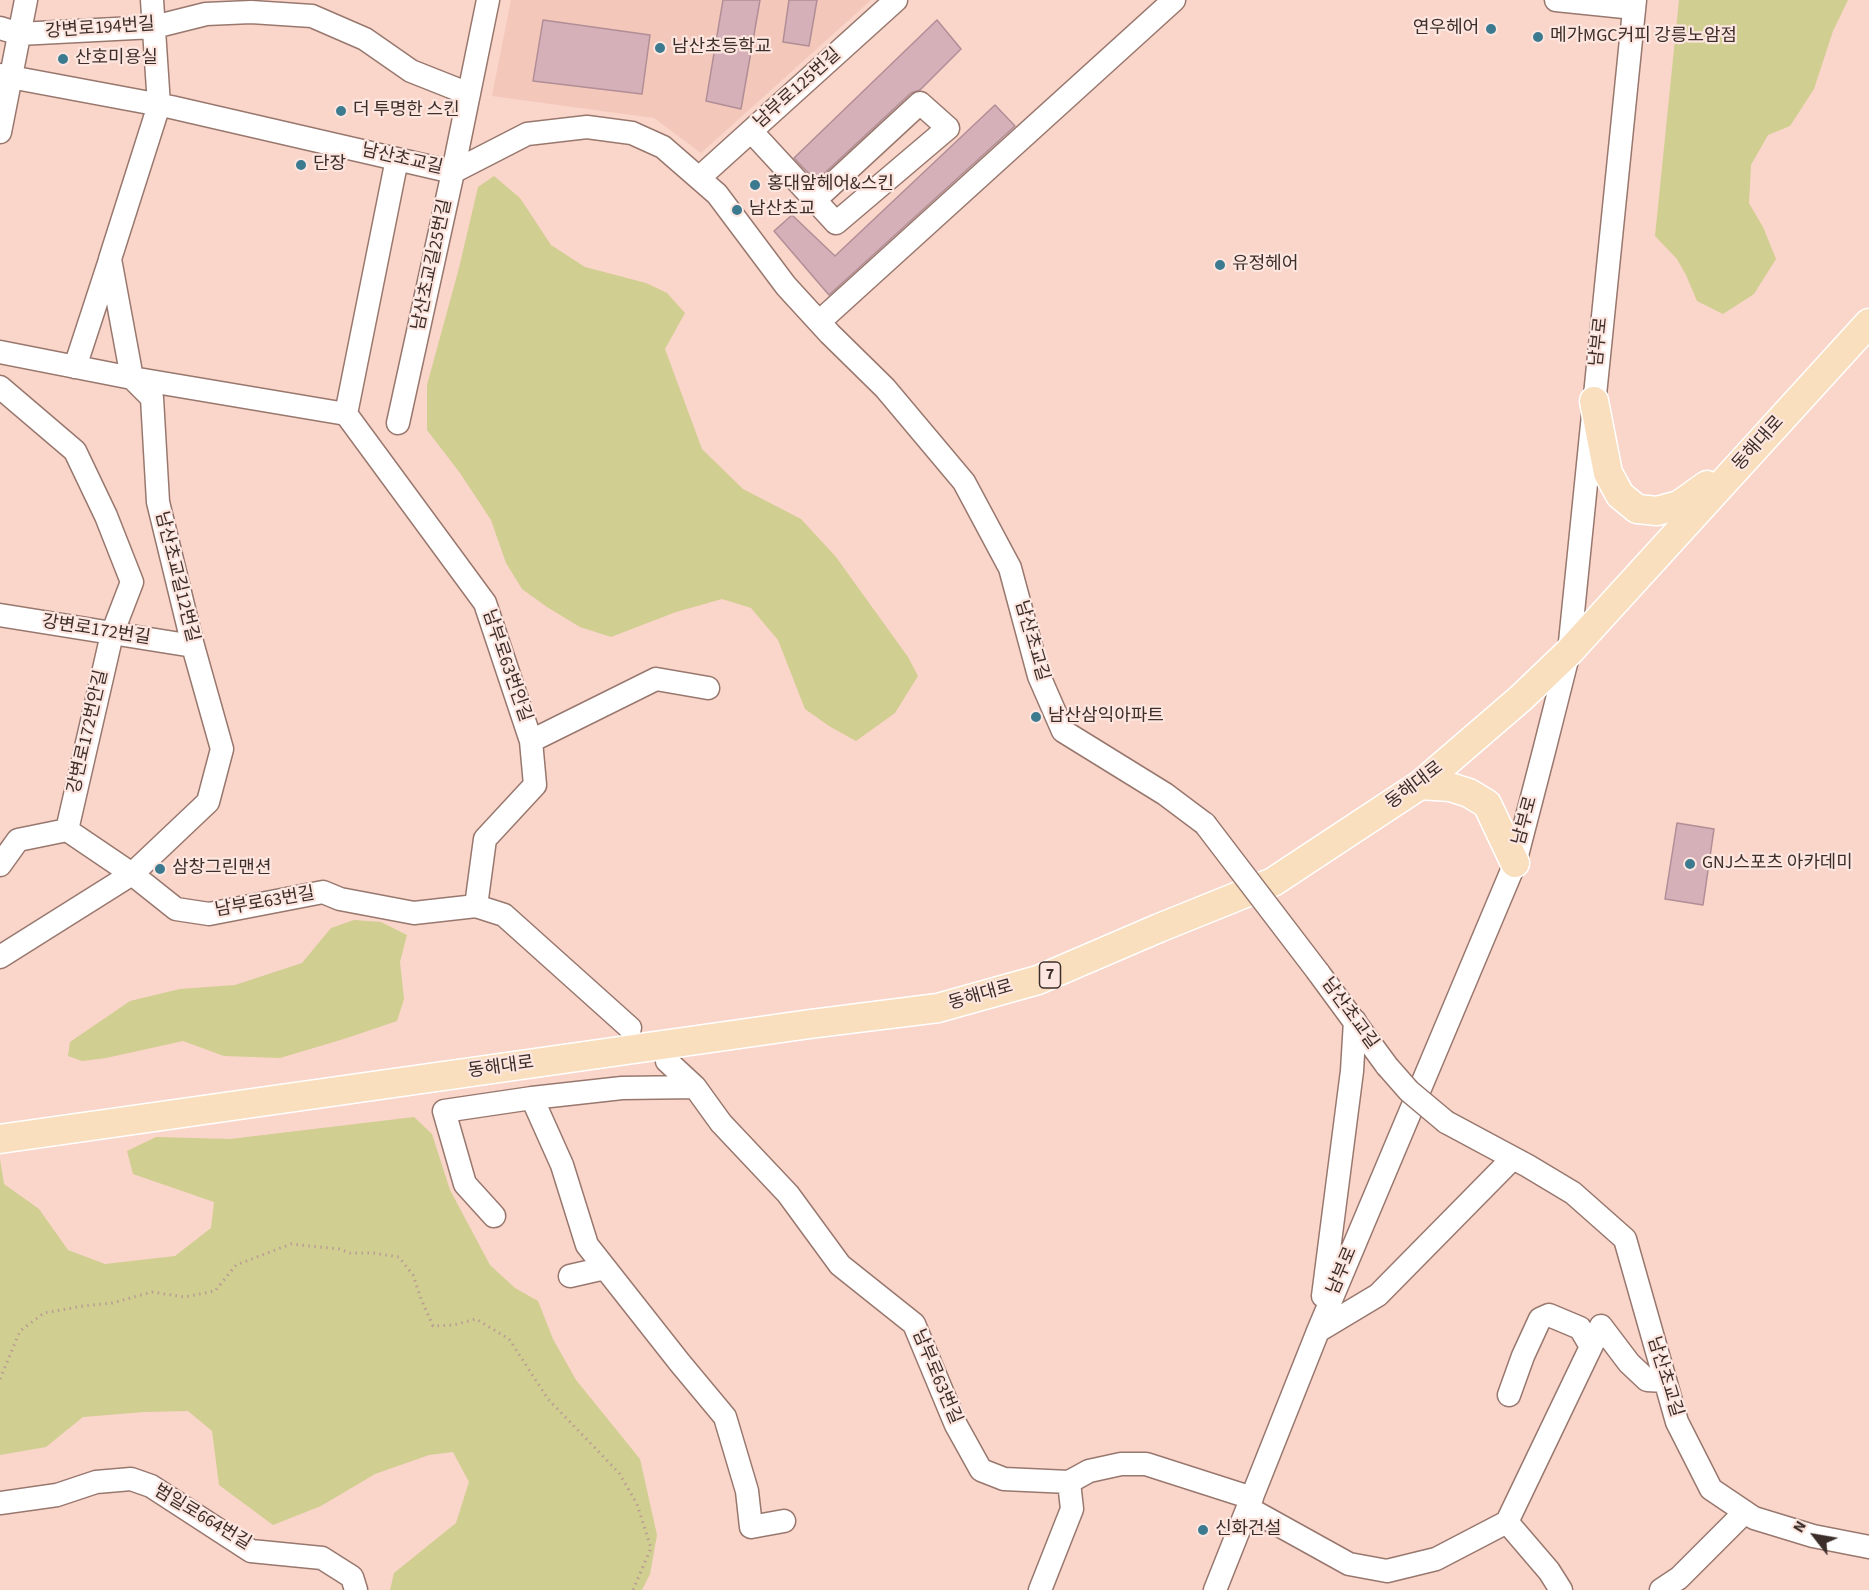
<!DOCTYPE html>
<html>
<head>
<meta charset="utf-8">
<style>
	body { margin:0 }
	#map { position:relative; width:1869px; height:1590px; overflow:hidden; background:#fad5ca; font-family:"Source Sans 3",sans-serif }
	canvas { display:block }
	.north { position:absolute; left:1785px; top:1506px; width:60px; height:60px; -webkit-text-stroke:4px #fde6df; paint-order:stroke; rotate:301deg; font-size:16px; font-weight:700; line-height:24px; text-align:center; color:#3c2e2a }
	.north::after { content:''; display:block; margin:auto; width:21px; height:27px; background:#3c2e2a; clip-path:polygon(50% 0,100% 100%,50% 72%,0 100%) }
</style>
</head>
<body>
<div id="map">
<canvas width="1869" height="1590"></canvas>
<div class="north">N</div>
</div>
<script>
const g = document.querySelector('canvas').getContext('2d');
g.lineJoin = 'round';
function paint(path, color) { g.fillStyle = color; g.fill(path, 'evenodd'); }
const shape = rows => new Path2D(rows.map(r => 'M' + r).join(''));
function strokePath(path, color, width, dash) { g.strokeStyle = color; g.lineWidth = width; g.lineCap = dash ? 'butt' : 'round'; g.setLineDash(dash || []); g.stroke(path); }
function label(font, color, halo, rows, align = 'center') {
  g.font = font + ' "Source Sans 3","Noto Sans KR",sans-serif'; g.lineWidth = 4.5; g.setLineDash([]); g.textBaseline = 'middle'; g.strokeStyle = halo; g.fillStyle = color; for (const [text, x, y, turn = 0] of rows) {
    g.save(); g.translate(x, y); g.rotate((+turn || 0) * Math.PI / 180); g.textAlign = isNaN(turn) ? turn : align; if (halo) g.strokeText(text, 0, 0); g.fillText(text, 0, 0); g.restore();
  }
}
paint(shape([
	[511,0,871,0,701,153,654,118,492,96]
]), '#f3c7ba');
paint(shape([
	[1679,0,1848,0,1833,31,1814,89,1790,126,1768,135,1751,165,1749,203,1763,227,1776,259,1754,294,1723,314,1697,301,1686,275,1677,259,1655,236],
	[494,176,520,198,551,245,585,267,646,283,667,293,685,313,665,349,702,449,743,489,801,519,836,557,908,657,918,676,895,713,856,741,829,726,805,709,778,640,751,608,722,599,676,612,611,637,580,627,547,607,522,589,506,563,491,520,460,473,427,430,427,385,459,268,478,187],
	[354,920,381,922,407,935,400,962,404,999,397,1021,347,1038,280,1058,224,1056,183,1041,106,1058,82,1061,68,1056,70,1042,130,1001,180,989,235,985,302,963,331,928],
	[414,1117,432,1134,450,1190,490,1265,515,1288,538,1301,553,1339,576,1380,640,1459,657,1535,650,1574,642,1590,390,1590,394,1573,456,1523,469,1482,453,1452,429,1455,375,1474,321,1506,273,1525,219,1485,212,1431,188,1411,144,1412,83,1417,46,1447,0,1455,0,1159,4,1184,39,1209,68,1250,105,1264,175,1256,211,1228,214,1202,133,1174,127,1151,156,1137,230,1139]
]), '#d0ce90');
const building = shape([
	[723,0,760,0,741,109,706,101,723,0],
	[789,0,817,0,809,46,783,42,789,0],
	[543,20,650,35,642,94,533,81,543,20],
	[937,20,961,49,920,90,911,93,816,181,794,158,937,20],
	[995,105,1015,126,829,295,774,231,792,215,835,256,995,105],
	[1677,823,1714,829,1703,905,1665,899,1677,823]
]);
paint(building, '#d5b0b8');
strokePath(building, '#b18e96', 1.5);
const minor = shape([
	[1556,0,1634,8],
	[0,28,19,34,154,27,206,14,251,12,312,16,365,39,411,71,469,94],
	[0,75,171,107,453,172,527,134,587,127,632,133,663,147,717,194,786,286,830,334,885,388,964,482,1010,568,1039,676,1063,731,1165,794,1205,824],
	[751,131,836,223,948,128,920,103,815,200],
	[0,132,26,0],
	[699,178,896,0],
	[819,322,1174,0],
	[0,352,132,378,346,414],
	[75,367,109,263],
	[0,387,75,451,106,516,132,582,112,634,67,830],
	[346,414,485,603,531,741,535,785,485,839,476,906],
	[346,414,397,159],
	[398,423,453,172,488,0],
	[0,615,193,646],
	[531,741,656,679,708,688],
	[0,865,18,840,67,830,132,874,176,909,209,914,323,892,340,899,414,913,476,906,504,915,630,1028],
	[0,957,132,874,208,802,222,749,193,646,158,502,152,398,132,378,110,259,159,105,152,0],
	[1318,972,1387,1066],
	[667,1061,695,1087,721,1123,788,1194,840,1265,914,1324,956,1425,981,1470,1004,1479,1069,1482,1089,1471,1121,1464,1146,1464,1252,1498],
	[695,1087,622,1088,532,1098,562,1165,587,1245,680,1363,725,1417,747,1491,751,1527,784,1521],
	[1446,1122,1528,1166,1573,1193,1625,1239,1677,1422,1711,1489,1754,1518,1813,1536,1869,1547],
	[494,1216,465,1184,444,1111,532,1098],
	[570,1276,605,1268],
	[1323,1296,1352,1071,1355,1021],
	[1318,1331,1378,1295,1513,1158],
	[1509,1395,1523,1356,1540,1319,1549,1315,1580,1328,1590,1345],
	[0,1503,57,1495,96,1482,131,1479,151,1486,251,1551,322,1558,352,1577,356,1590],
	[1248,1508,1349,1564,1387,1571,1436,1559,1507,1522,1601,1326,1629,1363,1647,1380,1665,1381],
	[1507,1522,1549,1571,1561,1590],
	[1040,1590,1072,1509,1069,1482],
	[1215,1590,1318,1331,1515,863,1544,751,1569,652,1635,0],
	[1661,1590,1679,1578,1745,1512]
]);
const major = shape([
	[1594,401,1608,473,1620,495,1637,509,1657,511,1679,505,1707,485],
	[1420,785,1450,787,1469,793,1487,804,1515,863],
	[0,1139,810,1024,938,1008,1038,980,1159,928,1273,882,1420,785,1521,698,1569,652,1869,323]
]);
strokePath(minor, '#98786e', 25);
strokePath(major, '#fff', 31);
strokePath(shape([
	[0,1379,20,1331,44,1313,83,1306,112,1303,152,1292,185,1297,215,1291,236,1265,291,1244,339,1249,350,1253,373,1253,399,1257,413,1275,421,1299,433,1326,453,1325,476,1319,509,1339,548,1399,619,1473,637,1504,651,1548,633,1590]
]), '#ba9d94', 3, [1.5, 4.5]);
strokePath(minor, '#fff', 22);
strokePath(major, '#f9dfbe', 28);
const minorBridge = shape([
	[1205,824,1318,972],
	[1387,1066,1409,1091,1446,1122]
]);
strokePath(minorBridge, '#98786e', 25, []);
strokePath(minorBridge, '#fff', 22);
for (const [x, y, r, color] of [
	[1491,29,6,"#3c7a90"],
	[1538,37,6,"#3c7a90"],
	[660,48,6,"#3c7a90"],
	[63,59,6,"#3c7a90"],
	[341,111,6,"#3c7a90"],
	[301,165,6,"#3c7a90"],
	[755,185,6,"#3c7a90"],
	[737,210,6,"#3c7a90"],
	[1220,265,6,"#3c7a90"],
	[1036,717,6,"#3c7a90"],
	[1690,864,6,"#3c7a90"],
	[160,869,6,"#3c7a90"],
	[1203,1530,6,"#3c7a90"]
]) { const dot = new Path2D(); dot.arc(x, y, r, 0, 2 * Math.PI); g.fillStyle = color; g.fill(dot); strokePath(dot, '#fde6df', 2); }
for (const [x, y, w] of [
	[1050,975,21]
]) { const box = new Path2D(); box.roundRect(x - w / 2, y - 13, w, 26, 4.5); g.fillStyle = '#fde6df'; g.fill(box); strokePath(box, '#3c2e2a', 1.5); }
label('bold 16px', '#3c2e2a', null, [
	["7",1050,975]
]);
label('18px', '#3c2e2a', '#fde6df', [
	["강변로194번길",100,29,-4],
	["남부로125번길",798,89,-42],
	["남산초교길",402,160,13],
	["남산초교길25번길",433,265,-78],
	["남부로",1600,342,-84],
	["동해대로",1759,444,-48],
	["남산초교길12번길",176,577,76],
	["강변로172번길",96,631,9],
	["남산초교길",1031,641,74],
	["남부로63번안길",506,666,71],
	["강변로172번안길",89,732,-77],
	["동해대로",1415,786,-37],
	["남부로",1526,821,-75],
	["남부로63번길",265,903,-10],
	["동해대로",981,996,-16],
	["남산초교길",1349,1014,54],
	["동해대로",501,1068,-8],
	["남부로",1343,1271,-67],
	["남부로63번길",936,1377,67],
	["남산초교길",1664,1377,73],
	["범일로664번길",202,1518,31]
]);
label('18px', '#3c2e2a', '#fde6df', [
	["연우헤어",1479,29,"right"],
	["메가MGC커피 강릉노암점",1550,37],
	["남산초등학교",672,48],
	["산호미용실",75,59],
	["더 투명한 스킨",353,111],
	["단장",313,165],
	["홍대앞헤어&스킨",767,185],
	["남산초교",749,210],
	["유정헤어",1232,265],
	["남산삼익아파트",1048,717],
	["GNJ스포츠 아카데미",1702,864],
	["삼창그린맨션",172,869],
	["신화건설",1215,1530]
], 'left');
</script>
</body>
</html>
